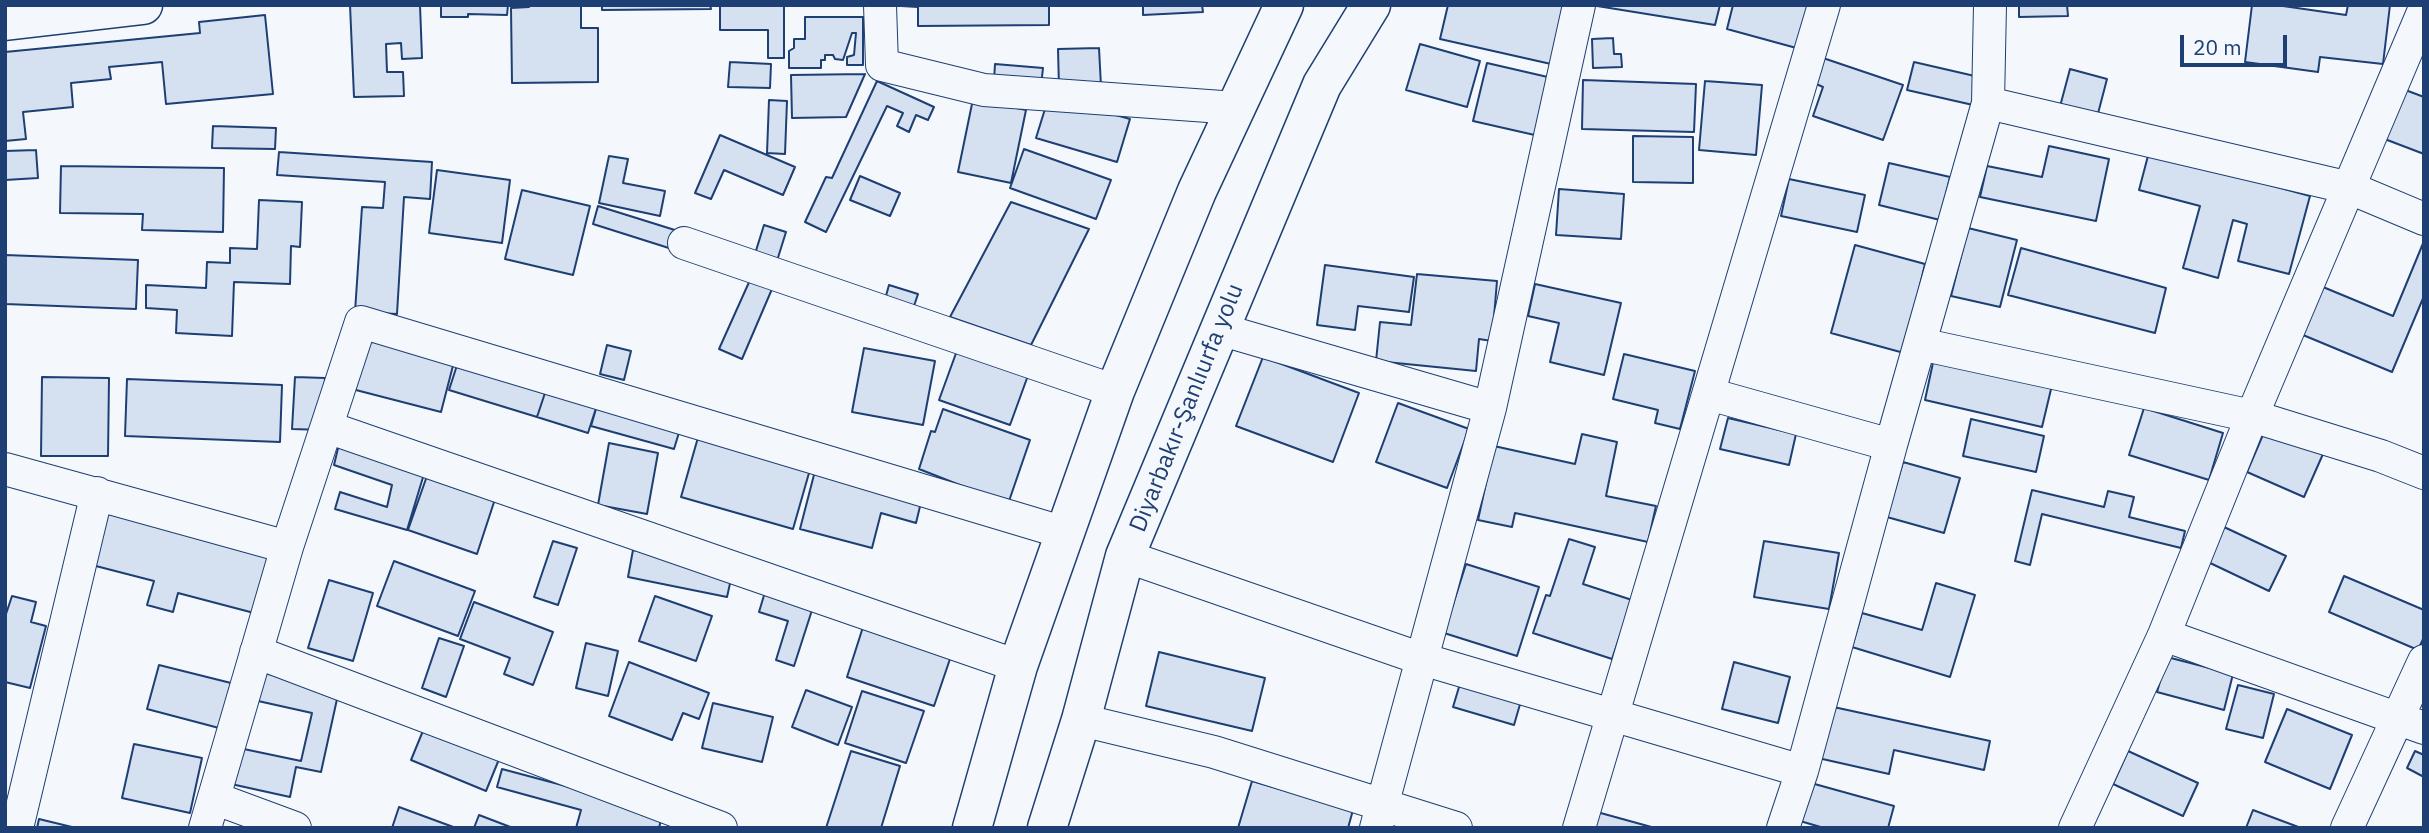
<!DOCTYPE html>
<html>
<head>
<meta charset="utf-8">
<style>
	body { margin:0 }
	#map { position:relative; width:2429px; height:833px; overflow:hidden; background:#f4f7fb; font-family:"IBM Plex Sans",sans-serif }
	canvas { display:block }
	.frame { position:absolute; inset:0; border:7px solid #1d3f73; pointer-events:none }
	.scale { position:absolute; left:2180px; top:35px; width:107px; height:32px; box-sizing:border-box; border:4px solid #1d3f73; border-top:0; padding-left:9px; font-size:21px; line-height:24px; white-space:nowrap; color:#1d3f73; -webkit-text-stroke:5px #f4f7fb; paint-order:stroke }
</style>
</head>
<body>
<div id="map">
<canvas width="2429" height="833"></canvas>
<div class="frame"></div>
<div class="scale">20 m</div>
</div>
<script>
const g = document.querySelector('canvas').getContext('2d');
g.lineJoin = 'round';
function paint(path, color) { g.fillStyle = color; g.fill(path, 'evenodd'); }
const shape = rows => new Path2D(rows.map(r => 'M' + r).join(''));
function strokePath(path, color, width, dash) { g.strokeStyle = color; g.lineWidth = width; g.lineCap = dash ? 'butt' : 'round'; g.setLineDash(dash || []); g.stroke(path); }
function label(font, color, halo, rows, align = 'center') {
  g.font = font + ' "IBM Plex Sans",sans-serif'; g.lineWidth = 5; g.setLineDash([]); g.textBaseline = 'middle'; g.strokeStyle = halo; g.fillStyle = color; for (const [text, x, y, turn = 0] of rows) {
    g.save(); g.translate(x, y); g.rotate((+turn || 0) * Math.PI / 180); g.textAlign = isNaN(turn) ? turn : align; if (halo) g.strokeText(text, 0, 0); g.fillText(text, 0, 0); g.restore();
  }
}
const building = shape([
	[350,5,420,5,422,58,402,59,401,43,386,44,387,72,403,72,404,96,354,97,350,5],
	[441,5,508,5,507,15,468,14,468,17,441,17,441,5],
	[529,5,581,5,581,28,598,28,598,82,512,83,511,8,529,7,529,5],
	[602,5,710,5,711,9,602,10,602,5],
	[720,5,784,5,784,58,768,58,768,30,720,30,720,5],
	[885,5,1049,5,1049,25,918,26,918,7,885,5],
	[1143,5,1202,5,1203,12,1143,15,1143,5],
	[1448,5,1564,5,1551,64,1440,39,1448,5],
	[1591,5,1720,5,1715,25,1591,5],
	[1733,5,1812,5,1800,49,1727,29,1733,5],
	[2019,5,2067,5,2068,16,2019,17,2019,5],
	[2252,5,2276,5,2346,15,2348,5,2390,5,2383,64,2320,57,2318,72,2245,62,2252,5],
	[265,15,273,94,166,104,162,62,109,67,111,79,71,83,73,107,23,112,26,139,5,141,5,52,200,33,199,22,265,15],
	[805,17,863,17,863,65,847,65,847,57,854,55,856,33,852,33,843,60,835,59,833,55,825,55,825,60,821,60,821,68,789,68,789,51,794,48,794,39,805,39,805,17],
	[1613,38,1614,54,1621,54,1622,67,1593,68,1592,39,1613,38],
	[1420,44,1480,61,1467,107,1406,90,1420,44],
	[1099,48,1101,86,1059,88,1058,49,1099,48],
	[1823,58,1903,85,1883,140,1813,116,1823,87,1814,83,1823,58],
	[730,62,771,64,770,88,728,87,730,62],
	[1914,62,1979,77,1973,105,1907,90,1914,62],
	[1487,63,1552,78,1539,136,1473,121,1487,63],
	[995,64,1043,68,1041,86,994,81,995,64],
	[2070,69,2107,79,2095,125,2058,114,2070,69],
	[865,74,846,117,792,118,791,75,865,74],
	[1583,80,1696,84,1694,132,1582,129,1583,80],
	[877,81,934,107,928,120,916,115,909,132,897,126,903,113,887,106,826,232,805,222,826,177,832,178,877,81],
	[1705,81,1762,85,1756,155,1699,150,1705,81],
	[2400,88,2424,97,2424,154,2382,138,2400,88],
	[1049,96,1130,119,1117,162,1036,138,1049,96],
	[973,99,1026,110,1011,183,958,172,973,99],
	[769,100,787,101,785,154,767,153,769,100],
	[213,126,276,128,275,149,212,148,213,126],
	[720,135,795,167,783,195,724,170,711,199,695,193,720,135],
	[1633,136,1693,137,1693,183,1633,182,1633,136],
	[2049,146,2109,159,2096,221,1980,197,1987,166,2042,177,2049,146],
	[1024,149,1111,180,1096,219,1010,188,1024,149],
	[36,150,38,178,5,180,5,151,36,150],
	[279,152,432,162,430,199,404,197,397,314,355,312,362,207,383,208,385,182,277,175,279,152],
	[2149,152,2310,196,2289,274,2238,261,2247,224,2233,220,2218,278,2183,268,2200,206,2139,190,2149,152],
	[609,156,628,159,623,183,665,191,660,216,599,203,609,156],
	[1889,163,1950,177,1940,220,1879,205,1889,163],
	[61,166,224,168,223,232,142,230,143,214,60,213,61,166],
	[437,170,510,180,502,243,429,233,437,170],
	[860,176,900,193,890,216,850,200,860,176],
	[1789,179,1865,195,1857,232,1781,216,1789,179],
	[1559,189,1624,194,1621,239,1556,235,1559,189],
	[522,190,590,206,573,275,505,259,522,190],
	[259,200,302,202,300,247,291,246,290,284,234,282,232,336,176,333,177,310,146,308,146,285,206,288,207,262,230,263,230,248,257,249,259,200],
	[1011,202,1089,229,1031,345,950,317,1011,202],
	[598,206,678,231,672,249,593,224,598,206],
	[764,225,786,232,776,264,754,257,764,225],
	[1968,228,2017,240,2000,307,1951,296,1968,228],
	[2424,241,2424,296,2392,372,2303,335,2323,287,2393,316,2424,241],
	[1855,245,1925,264,1904,353,1831,333,1855,245],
	[2021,248,2166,288,2155,333,2008,295,2021,248],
	[5,255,138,260,136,309,5,304,5,255],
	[1325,265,1414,277,1409,312,1358,306,1355,330,1317,325,1325,265],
	[1417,274,1497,281,1492,341,1479,339,1476,371,1376,361,1380,322,1411,325,1417,274],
	[750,280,772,289,742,359,719,349,750,280],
	[1535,284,1621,303,1604,375,1550,362,1559,323,1528,316,1535,284],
	[889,285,918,294,912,312,884,303,889,285],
	[365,335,455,358,441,412,352,389,365,335],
	[607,345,631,351,624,380,600,374,607,345],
	[959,345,1030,370,1010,425,939,400,959,345],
	[864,348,935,361,923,425,852,412,864,348],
	[1624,354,1695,371,1680,429,1655,423,1658,410,1613,399,1624,354],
	[1263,357,1359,393,1333,462,1236,426,1263,357],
	[1934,358,2052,385,2042,427,1925,400,1934,358],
	[459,359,547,387,537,417,449,390,459,359],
	[42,377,109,378,108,456,41,456,42,377],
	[295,377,325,378,323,430,292,429,295,377],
	[127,379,282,385,280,442,125,436,127,379],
	[547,387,598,402,588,433,537,417,547,387],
	[598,402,681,426,674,449,591,426,598,402],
	[1398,403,1469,429,1447,488,1376,462,1398,403],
	[2144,408,2223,433,2209,480,2129,455,2144,408],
	[943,409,1030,440,1008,504,919,469,931,431,935,432,943,409],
	[1728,418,1796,434,1789,465,1720,449,1728,418],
	[1971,419,2044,436,2036,472,1963,456,1971,419],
	[2265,430,2323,454,2304,497,2247,472,2265,430],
	[699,434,811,466,793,529,681,497,699,434],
	[1582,434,1617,442,1606,496,1656,506,1648,542,1515,513,1512,527,1478,520,1494,446,1575,464,1582,434],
	[609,443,658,453,647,514,598,505,609,443],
	[339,444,424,474,407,530,335,509,340,492,387,507,392,485,334,465,339,444],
	[1903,462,1960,478,1944,533,1887,517,1903,462],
	[816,467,923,494,916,523,881,513,872,548,800,529,816,467],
	[428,473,496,496,477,554,408,530,428,473],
	[2032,490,2104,507,2108,491,2134,497,2129,517,2185,531,2181,548,2042,514,2030,565,2015,561,2032,490],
	[107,506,271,549,254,613,178,593,173,612,147,605,154,581,92,565,107,506],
	[2224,527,2286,556,2269,591,2208,562,2224,527],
	[1569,539,1595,547,1583,584,1632,600,1612,659,1533,633,1546,595,1550,596,1569,539],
	[553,541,577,548,558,605,534,597,553,541],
	[1764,541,1839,553,1829,609,1754,597,1764,541],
	[633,550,733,570,727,597,628,577,633,550],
	[394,561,475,591,458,636,377,606,394,561],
	[1466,564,1539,587,1517,656,1444,633,1466,564],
	[2344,576,2424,610,2424,637,2418,650,2329,612,2344,576],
	[329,580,373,593,353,661,308,648,329,580],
	[1936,583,1975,595,1950,677,1852,647,1862,613,1922,630,1936,583],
	[765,592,813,607,794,666,776,660,788,621,759,612,765,592],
	[12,596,36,602,31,622,46,626,30,688,5,682,5,617,12,596],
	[655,596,712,616,696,661,639,641,655,596],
	[474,602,553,632,533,685,504,674,510,658,460,639,474,602],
	[863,627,951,656,934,706,847,677,863,627],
	[439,638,464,646,446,697,422,688,439,638],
	[586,643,618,651,608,696,576,688,586,643],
	[1159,652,1265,678,1252,731,1146,706,1159,652],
	[2167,657,2233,674,2224,710,2157,692,2167,657],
	[629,662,709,693,699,719,683,713,672,740,609,716,629,662],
	[1734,662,1790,677,1778,723,1722,709,1734,662],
	[159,665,231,683,219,728,147,709,159,665],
	[264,673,339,690,321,772,296,767,290,797,231,784,239,748,301,761,312,713,258,701,264,673],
	[1462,677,1523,694,1514,725,1453,707,1462,677],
	[2238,685,2274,694,2263,738,2226,729,2238,685],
	[806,690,852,707,838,745,792,727,806,690],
	[862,691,924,711,906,763,845,743,862,691],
	[713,703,773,717,762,762,702,748,713,703],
	[1829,706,1990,741,1984,770,1894,750,1889,774,1818,758,1829,706],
	[2287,709,2352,735,2330,789,2265,762,2287,709],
	[427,721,502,752,486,791,411,760,427,721],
	[134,744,202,758,190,813,122,798,134,744],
	[851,751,900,766,881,828,826,828,851,751],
	[2128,751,2198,783,2183,816,2113,784,2128,751],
	[2415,751,2424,755,2424,777,2407,768,2415,751],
	[502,769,663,812,659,828,576,828,581,810,497,787,502,769],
	[1252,781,1353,810,1348,828,1238,828,1252,781],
	[1811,783,1894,806,1888,828,1824,828,1800,821,1811,783],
	[399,807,456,828,392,828,399,807],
	[2253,810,2301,828,2246,828,2253,810],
	[1597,812,1655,828,1592,828,1597,812],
	[479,815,513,828,474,828,479,815],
	[39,819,76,828,37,828,39,819]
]);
paint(building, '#d5e0f0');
strokePath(building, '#1d3f73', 2);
const street = shape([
	[880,5,882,65,984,90,1236,108],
	[1988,103,2350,188,2424,219],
	[684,243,1115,391],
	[1219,329,1490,408,1579,5],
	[1920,344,2252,416,2381,456,2424,473],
	[1709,394,1891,445,1988,103,1990,5],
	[327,427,1018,666],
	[5,469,287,547],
	[1125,556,1422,659,1802,771],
	[2164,635,2424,728],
	[256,652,721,828],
	[1081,720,1214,752,1456,828],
	[214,798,295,828],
	[17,828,97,493],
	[205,828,287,547,361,322,1065,533],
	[1376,828,1490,408],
	[1579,828,1824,5],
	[1783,828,1802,771,1891,445],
	[2075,828,2164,635,2252,416,2424,10],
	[2347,828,2424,661]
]);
const secondary = shape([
	[5,21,143,5]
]);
const highway = shape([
	[972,828,1018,666,1115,391,1197,191,1284,5],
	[1047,828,1081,720,1125,556,1322,85,1371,5]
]);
strokePath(street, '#1d3f73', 34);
strokePath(secondary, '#1d3f73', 41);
strokePath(highway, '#1d3f73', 41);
strokePath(street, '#f4f7fb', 32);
strokePath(secondary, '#f4f7fb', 38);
strokePath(highway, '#f4f7fb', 38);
label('24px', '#1d3f73', '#f4f7fb', [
	["Diyarbakır-Şanlıurfa yolu",1187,408,-68]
]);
</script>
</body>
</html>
